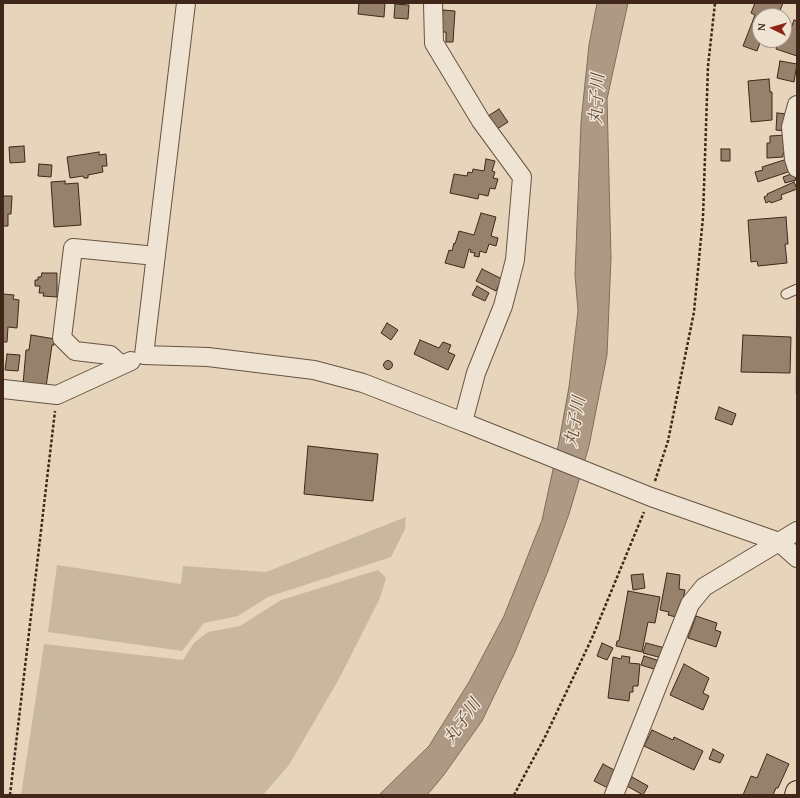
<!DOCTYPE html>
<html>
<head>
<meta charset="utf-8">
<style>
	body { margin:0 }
	#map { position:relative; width:800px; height:798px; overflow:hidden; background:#e6d5bb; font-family:"Gentium Book Plus",serif }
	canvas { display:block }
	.frame { position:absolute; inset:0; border:4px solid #402719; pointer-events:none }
	.north { position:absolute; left:752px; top:8px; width:40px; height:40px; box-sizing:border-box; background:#efe4d3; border:1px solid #a99889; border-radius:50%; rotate:275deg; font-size:11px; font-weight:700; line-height:16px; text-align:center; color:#402719 }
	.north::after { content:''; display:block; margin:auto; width:14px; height:18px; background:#8f2418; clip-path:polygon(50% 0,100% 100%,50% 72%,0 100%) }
</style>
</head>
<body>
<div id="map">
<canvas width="800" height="798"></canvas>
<div class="frame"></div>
<div class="north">N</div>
</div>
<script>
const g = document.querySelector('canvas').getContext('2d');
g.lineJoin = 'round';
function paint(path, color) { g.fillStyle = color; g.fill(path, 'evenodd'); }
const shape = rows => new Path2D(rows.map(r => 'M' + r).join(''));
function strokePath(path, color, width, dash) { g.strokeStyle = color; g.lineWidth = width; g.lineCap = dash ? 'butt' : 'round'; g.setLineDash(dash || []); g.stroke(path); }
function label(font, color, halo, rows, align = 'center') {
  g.font = font + ' "Gentium Book Plus","Noto Serif JP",serif'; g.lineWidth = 3; g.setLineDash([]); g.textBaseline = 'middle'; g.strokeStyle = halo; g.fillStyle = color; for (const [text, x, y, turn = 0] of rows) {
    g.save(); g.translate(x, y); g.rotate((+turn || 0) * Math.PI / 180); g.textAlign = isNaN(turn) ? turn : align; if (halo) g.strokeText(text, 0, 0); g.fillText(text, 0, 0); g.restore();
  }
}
paint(shape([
	[796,294,797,294,797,394,795,394],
	[406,517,405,529,391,557,268,597,238,616,204,623,182,651,48,632,57,565,181,584,183,566,266,572],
	[378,570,386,578,380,598,339,679,289,765,263,795,21,795,44,644,183,660,194,643,208,632,240,626,281,600]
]), '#cab79f');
const water = shape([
	[597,3,628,3,607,99,611,258,607,355,589,446,569,514,548,571,515,652,482,721,443,776,427,795,379,795,429,746,469,682,504,616,542,520,559,442,569,387,578,311,575,275,581,122,589,45,597,3]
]);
paint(water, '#ae9a84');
strokePath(water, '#826c59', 1);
const building = shape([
	[359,3,385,3,384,17,358,14,359,3],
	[755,3,783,3,778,16,760,16,761,40,757,51,743,46,755,15,751,13,755,3],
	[395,4,409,5,408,19,394,18,395,4],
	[443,10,455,11,453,42,446,42,446,32,441,32,443,10],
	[794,20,797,21,797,56,776,49,779,40,784,40,784,38,787,39,794,20],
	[780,61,797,64,794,82,777,78,780,61],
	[769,79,770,92,772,92,772,120,751,122,748,81,769,79],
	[499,109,508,122,494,131,485,118,499,109],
	[777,113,788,114,786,131,776,130,777,113],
	[786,135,787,153,783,153,783,157,767,158,767,143,770,143,770,136,786,135],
	[24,146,25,162,10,163,9,147,24,146],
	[721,149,730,149,730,161,721,161,721,149],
	[99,152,99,155,106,154,107,166,102,166,103,172,88,175,88,178,84,178,83,176,70,178,67,157,99,152],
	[486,159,495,161,492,171,495,172,493,178,498,179,495,189,490,188,488,196,479,194,478,199,450,193,454,174,467,176,468,172,472,173,473,169,484,171,486,159],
	[787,159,791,171,758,182,755,172,763,170,762,167,787,159],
	[39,164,52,165,51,177,38,176,39,164],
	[794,173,796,180,785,183,783,177,794,173],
	[65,181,65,184,78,183,81,225,54,227,51,182,65,181],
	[794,182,797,189,781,195,782,199,771,203,770,201,766,203,764,197,768,195,767,194,794,182],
	[3,196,12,196,11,214,8,214,8,226,3,226,3,196],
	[481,213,496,217,491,236,498,238,496,246,489,244,486,253,480,251,479,257,474,256,475,253,470,252,471,250,469,249,464,268,445,263,449,250,452,251,454,243,455,244,459,231,474,235,481,213],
	[786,217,788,244,785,244,787,263,758,266,757,261,751,262,748,220,786,217],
	[482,269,502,279,496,291,476,281,482,269],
	[42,273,57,273,57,297,43,296,44,293,39,293,40,286,35,286,35,280,38,280,38,277,41,277,42,273],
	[477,286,489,293,485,301,472,295,477,286],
	[3,294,14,295,13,299,19,300,17,328,8,327,7,342,3,342,3,294],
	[387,323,398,330,391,340,381,333,387,323],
	[31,335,55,339,54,345,52,345,46,387,23,384,26,350,29,350,31,335],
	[743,335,791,337,790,373,741,372,743,335],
	[420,340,439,348,443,342,451,345,448,352,455,355,448,370,414,354,420,340],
	[7,354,20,355,18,371,5,370,7,354],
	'383.5 365a4.5 4.5 0 1 1 9 0a4.5 4.5 0 1 1-9 0Z',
	[719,407,736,414,732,425,715,419,719,407],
	[308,446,378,454,373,501,304,494,308,446],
	[667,573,680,575,679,589,685,590,680,615,676,614,676,617,668,615,669,612,660,610,667,573],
	[643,574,645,588,633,590,631,575,643,574],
	[628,591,660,597,655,623,648,622,642,652,616,646,617,641,619,641,628,591],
	[696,616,717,623,715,630,721,632,716,647,688,638,696,616],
	[602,643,613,648,607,660,597,656,602,643],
	[646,643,665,648,662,658,643,653,646,643],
	[622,656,630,657,629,663,640,664,638,686,633,686,633,692,630,692,629,701,608,698,613,657,621,659,622,656],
	[644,656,660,661,657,670,641,665,644,656],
	[684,664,709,678,703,693,709,696,703,710,670,695,684,664],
	[652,730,673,740,674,737,703,751,694,770,644,746,652,730],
	[713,749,724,755,720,763,709,759,713,749],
	[767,754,789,764,778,788,776,788,773,795,743,795,751,776,757,778,767,754],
	[603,764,616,771,608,788,594,781,603,764],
	[632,777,648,786,643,795,627,786,632,777]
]);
paint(building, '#96816d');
strokePath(building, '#402719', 1);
const lane = shape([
	[786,294,797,289]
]);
const street = shape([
	[186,3,144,355,208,357,314,370,363,383,463,422,476,373,503,306,515,260,522,177,481,121,434,43,433,3],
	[797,105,791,127,794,159,797,168],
	[121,365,110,355,75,351,62,338,73,248,156,256],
	[3,389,57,395,131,361],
	[463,422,651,497,779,542,797,558],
	[614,795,690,604,704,587,797,531]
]);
const primary = shape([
	[796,795,797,792]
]);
strokePath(lane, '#6a5242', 11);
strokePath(street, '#6a5242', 20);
strokePath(primary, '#402719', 24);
strokePath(shape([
	[655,481,668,441,694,312,703,217,708,66,715,3],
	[10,795,55,411],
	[514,795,546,735,592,638,644,512]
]), '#402719', 2.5, [3, 2]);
strokePath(lane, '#efe4d3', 9);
strokePath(street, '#efe4d3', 18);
strokePath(primary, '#e6d5bb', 22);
label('italic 17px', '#614a39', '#efe4d3', [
	["丸子川",598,99,-87],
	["丸子川",576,422,-80],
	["丸子川",463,722,-55]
]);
</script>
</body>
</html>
